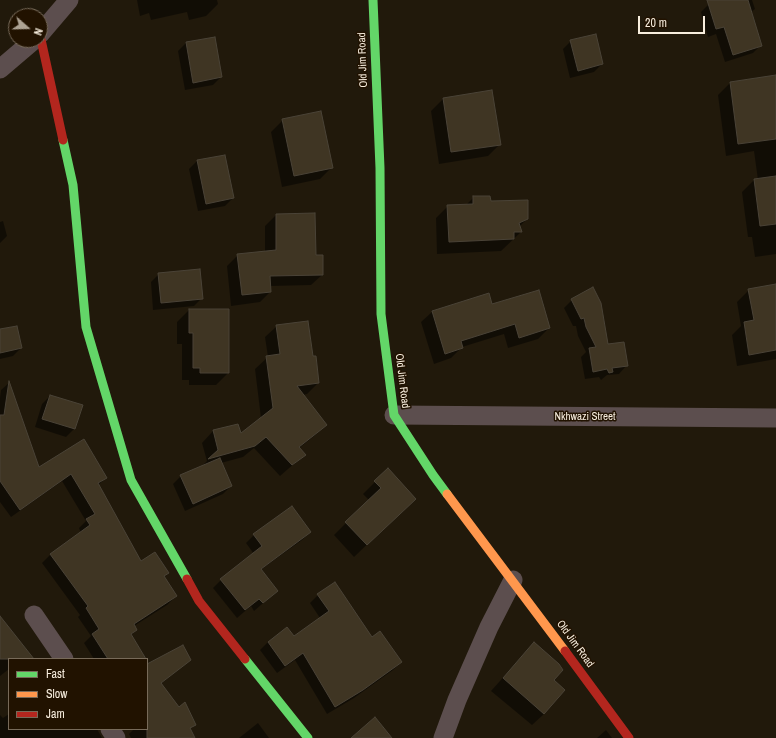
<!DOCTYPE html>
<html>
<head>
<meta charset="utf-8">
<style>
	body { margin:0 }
	#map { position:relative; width:776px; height:738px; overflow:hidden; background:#21190b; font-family:"Archivo Narrow",sans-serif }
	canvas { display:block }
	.legend { position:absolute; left:8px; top:658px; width:140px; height:72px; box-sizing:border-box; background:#211200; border:1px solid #776a59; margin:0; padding:5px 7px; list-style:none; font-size:12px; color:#f8eede }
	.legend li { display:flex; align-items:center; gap:8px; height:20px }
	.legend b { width:20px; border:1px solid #776a59 }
	.north { position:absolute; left:8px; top:8px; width:40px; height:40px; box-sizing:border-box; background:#211200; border:1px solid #776a59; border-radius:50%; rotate:110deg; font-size:11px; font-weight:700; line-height:16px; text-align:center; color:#f8eede }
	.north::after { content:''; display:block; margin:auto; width:14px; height:18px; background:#ada394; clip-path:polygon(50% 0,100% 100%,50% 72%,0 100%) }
	.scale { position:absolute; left:638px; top:16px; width:67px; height:18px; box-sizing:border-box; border:2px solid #f8eede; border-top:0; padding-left:5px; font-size:12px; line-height:14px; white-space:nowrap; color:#f8eede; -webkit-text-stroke:3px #211200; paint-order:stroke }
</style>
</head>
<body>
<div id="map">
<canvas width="776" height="738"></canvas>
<ul class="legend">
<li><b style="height:5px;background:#63d668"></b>Fast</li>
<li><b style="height:5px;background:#ff974d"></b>Slow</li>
<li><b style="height:5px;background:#b3261e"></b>Jam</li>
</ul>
<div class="north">N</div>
<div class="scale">20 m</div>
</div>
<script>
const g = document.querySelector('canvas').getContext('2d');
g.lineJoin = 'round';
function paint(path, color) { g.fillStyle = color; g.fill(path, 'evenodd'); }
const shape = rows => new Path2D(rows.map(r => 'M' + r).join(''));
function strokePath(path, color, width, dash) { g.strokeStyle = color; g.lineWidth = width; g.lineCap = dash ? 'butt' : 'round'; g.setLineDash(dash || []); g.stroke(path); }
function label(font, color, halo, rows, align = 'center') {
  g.font = font + ' "Archivo Narrow",sans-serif'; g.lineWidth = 3; g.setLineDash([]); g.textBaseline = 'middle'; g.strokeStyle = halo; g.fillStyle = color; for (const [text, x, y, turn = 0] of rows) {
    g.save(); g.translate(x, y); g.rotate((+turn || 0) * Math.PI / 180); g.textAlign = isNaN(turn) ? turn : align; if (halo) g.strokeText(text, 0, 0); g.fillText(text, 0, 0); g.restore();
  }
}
paint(shape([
	[137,0,217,0,218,4,206,16,189,20,187,12,151,20,149,13,140,16],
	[720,0,752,0,755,9,751,12,761,45,753,53,725,62,716,34,708,37,701,12,709,4],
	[214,38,221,77,213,85,185,90,178,51,186,43],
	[571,41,602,64,594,72,570,78,563,49],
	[776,76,776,254,755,257,752,237,748,237,742,192,754,180,758,180,754,151,726,156,718,95,730,83],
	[443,99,500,144,488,156,439,164,431,111],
	[283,120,332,167,320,179,282,187,271,132],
	[197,161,233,198,225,206,198,211,189,169],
	[474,197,490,202,527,219,519,227,521,232,501,251,437,254,436,218,448,206,465,206],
	[276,215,315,256,322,275,311,285,270,286,270,292,260,302,231,306,227,266,238,255,265,252,265,226],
	[3,221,7,236,0,243,0,222],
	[159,274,202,298,194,306,153,310,151,282],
	[776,285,776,359,737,366,732,335,741,326,737,302,749,290],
	[488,294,491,305,549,328,538,339,508,348,504,334,462,347,451,358,434,364,421,322,432,312],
	[572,300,607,346,627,365,619,374,607,375,601,380,599,377,585,379,581,357,586,352,578,336,576,326,573,326,564,308],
	[189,310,228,373,216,385,189,385,189,380,182,380,182,344,177,344,177,322],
	[277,326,312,357,318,383,307,394,302,395,326,425,314,436,299,448,304,455,280,476,254,448,243,457,221,463,231,486,223,494,185,511,173,484,181,476,201,467,207,461,202,443,213,431,240,435,261,418,255,369,268,357,265,337],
	[0,330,21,348,13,356,0,359],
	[9,383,39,468,106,478,98,485,141,562,167,573,163,577,176,596,167,605,134,626,136,630,131,635,145,659,94,659,84,643,91,636,78,617,80,615,42,563,50,555,81,533,79,528,86,521,62,481,11,517,0,502,0,398,1,390],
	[50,396,81,406,74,429,66,437,35,427,42,404],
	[388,469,403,510,354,557,334,535,369,500,363,494],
	[310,532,302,540,260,570,277,591,254,611,251,606,237,618,213,588,221,580,254,554,246,543,254,535],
	[334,583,372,638,401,662,393,670,354,698,327,714,295,660,277,673,260,650,268,642,293,638,320,618,310,603,318,595],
	[0,618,20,659,9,659,9,669,0,676],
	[534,643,553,680,544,714,532,725,491,691],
	[147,662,166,678,160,684,194,738,131,738,129,734,134,729,147,729],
	[9,714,9,729,97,729,102,738,0,738,0,715,3,718],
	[258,723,269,738,239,738],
	[606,730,612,738,597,738]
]), '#0007');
const building = shape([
	[707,0,748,0,762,46,733,55,724,27,716,29,707,0],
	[596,34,603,64,578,71,570,40,596,34],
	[215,37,222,77,193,83,186,42,215,37],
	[776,75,776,139,738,144,730,82,776,75],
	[492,90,501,145,451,152,443,98,492,90],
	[321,111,333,168,294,176,282,119,321,111],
	[225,155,234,198,206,204,197,160,225,155],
	[776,176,776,224,760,226,754,179,776,176],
	[473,196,490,196,491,201,528,200,528,219,519,223,522,232,514,232,514,239,449,242,447,205,473,204,473,196],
	[315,213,316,255,323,255,323,275,270,276,271,292,242,295,237,254,276,250,276,214,315,213],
	[200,269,203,299,161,303,158,273,200,269],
	[776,284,776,350,749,355,744,322,754,320,748,289,776,284],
	[593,287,601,303,608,344,624,342,628,366,612,368,613,372,609,373,607,369,593,372,589,348,596,347,586,327,584,318,581,319,571,299,593,287],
	[539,290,550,328,519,338,515,324,461,341,463,348,445,354,432,311,489,293,492,304,539,290],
	[189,309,229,309,229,373,200,373,200,368,193,368,193,333,189,333,189,309],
	[308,321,313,356,316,356,319,383,297,386,327,425,299,447,306,455,292,465,266,437,255,446,208,459,218,450,213,430,238,424,241,433,273,408,266,356,280,354,276,325,308,321],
	[17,326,22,348,0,353,0,329,17,326],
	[9,381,39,467,84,439,107,478,98,483,141,561,155,552,169,573,164,576,177,596,134,624,137,630,131,634,146,659,108,659,92,634,99,629,86,608,88,606,50,554,90,525,86,519,95,514,71,474,20,510,0,481,0,415,4,415,9,381],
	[50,395,83,405,75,429,42,419,50,395],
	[220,458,232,486,193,504,180,475,220,458],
	[388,468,416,499,367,545,345,522,381,488,374,481,388,468],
	[292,506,311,532,261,569,278,591,263,603,259,599,245,610,220,579,262,546,253,534,292,506],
	[335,582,372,637,380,631,402,662,363,690,335,707,303,653,285,666,268,642,287,627,294,636,329,611,317,594,335,582],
	[0,616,34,659,0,659,0,616],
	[534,642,559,664,563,670,554,680,565,690,544,714,503,678,534,642],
	[183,645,191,660,161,683,179,707,185,702,196,725,190,728,195,738,147,738,147,664,183,645],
	[375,717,392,738,351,738,375,717]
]);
paint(building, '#3f3523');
strokePath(building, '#4a4337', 1);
strokePath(shape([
	[40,34,69,0],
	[0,69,34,40],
	[394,415,776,418],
	[34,615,64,659],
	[110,729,116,738],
	[443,738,457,700,489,627,513,580]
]), '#5c4e4e', 19);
strokePath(shape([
	[373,0,380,168,381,314,394,415,433,475,447,494],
	[63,140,73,185,86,327,131,480,187,579],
	[245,659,308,738]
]), '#63d668', 9);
strokePath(shape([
	[447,494,565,651]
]), '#ff974d', 9);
strokePath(shape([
	[40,35,63,140],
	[187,579,199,601,245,659],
	[565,651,629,738]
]), '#b3261e', 9);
label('11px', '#f8eede', '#211200', [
	["Old Jim Road",363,60,-92],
	["Old Jim Road",402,381,83],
	["Nkhwazi Street",585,417],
	["Old Jim Road",575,644,54]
]);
</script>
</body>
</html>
